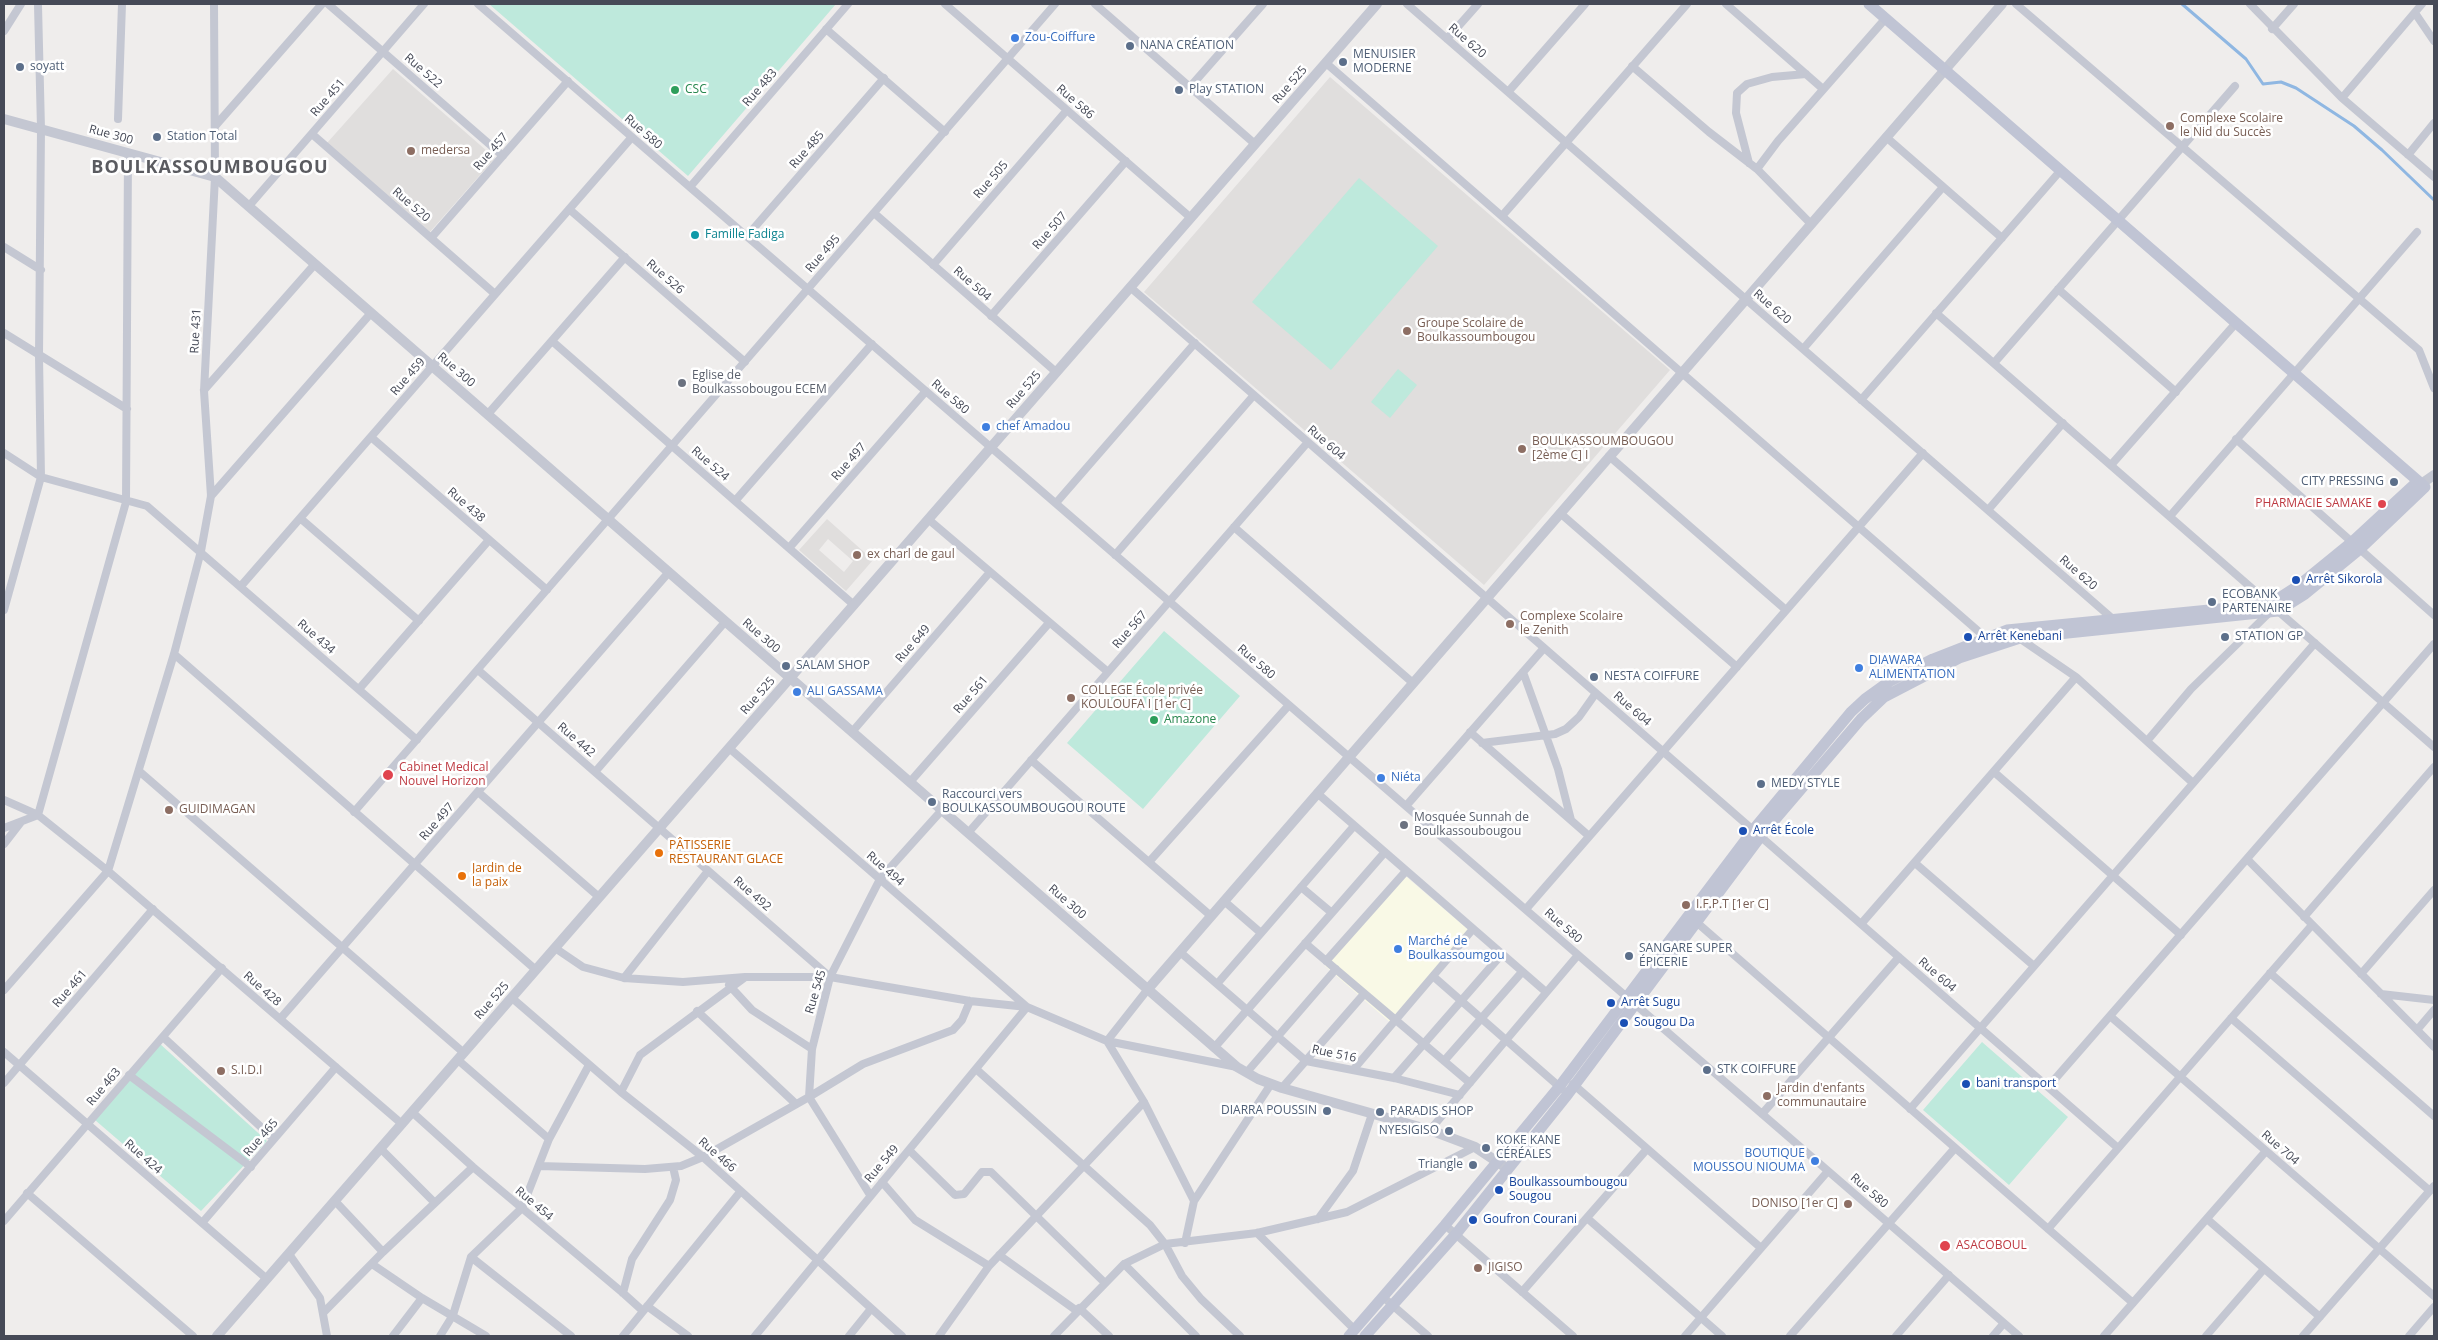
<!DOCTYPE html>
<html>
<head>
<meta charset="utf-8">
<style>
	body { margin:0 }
	#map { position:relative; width:2438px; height:1340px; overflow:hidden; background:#efedec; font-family:"Open Sans",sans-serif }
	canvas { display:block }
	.frame { position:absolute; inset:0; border:5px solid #464a57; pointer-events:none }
</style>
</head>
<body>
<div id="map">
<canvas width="2438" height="1340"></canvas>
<div class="frame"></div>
</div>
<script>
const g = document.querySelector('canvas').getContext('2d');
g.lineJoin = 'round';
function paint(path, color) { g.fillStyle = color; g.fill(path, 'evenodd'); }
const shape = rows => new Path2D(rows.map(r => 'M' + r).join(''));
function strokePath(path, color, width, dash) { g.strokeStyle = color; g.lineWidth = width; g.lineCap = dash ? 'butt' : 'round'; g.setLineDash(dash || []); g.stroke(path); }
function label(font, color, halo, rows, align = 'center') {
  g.font = font + ' "Open Sans",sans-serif'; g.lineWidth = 5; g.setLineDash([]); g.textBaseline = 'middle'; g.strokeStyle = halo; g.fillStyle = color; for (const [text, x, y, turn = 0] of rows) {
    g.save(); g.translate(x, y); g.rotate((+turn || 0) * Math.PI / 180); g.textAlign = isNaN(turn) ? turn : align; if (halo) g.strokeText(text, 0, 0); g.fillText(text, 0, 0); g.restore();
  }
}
paint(shape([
	[1403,874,1471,932,1392,1024,1325,966]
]), '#f9f9e6');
paint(shape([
	[393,69,495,158,429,233,327,143],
	[1330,77,1670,370,1484,585,1144,292],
	[827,519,873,560,846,591,799,550],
	[828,539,853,561,844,572,819,550]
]), '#e0dedd');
paint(shape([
	[489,4,836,4,688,176],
	[1359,178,1438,246,1331,370,1252,302],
	[1398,369,1417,385,1390,418,1371,402],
	[1164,631,1240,696,1143,809,1067,743],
	[1982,1042,2068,1117,2009,1185,1923,1110],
	[159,1043,267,1141,201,1211,95,1120]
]), '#bee9dc');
strokePath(shape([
	[2182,4,2246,59,2263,84,2281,82,2296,88,2354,126,2382,150,2434,200]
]), '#8fb7e2', 3);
strokePath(shape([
	[328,4,503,156],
	[478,4,2019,1336],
	[945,4,1191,218],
	[1095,4,1255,144],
	[1407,4,2114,620],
	[1726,4,1823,89],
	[2016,4,2419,350,2434,388],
	[2250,4,2342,98,2434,177],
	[2415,13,2434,41],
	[826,29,945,132],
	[2272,29,2294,4],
	[4,31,21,4],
	[1447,39,1478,4],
	[1326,63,1985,637],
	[1632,66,1709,132,1757,169,1811,224],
	[1190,87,1263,4],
	[1508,92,1585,4],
	[2342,98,2422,4],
	[118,119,122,4],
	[216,125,322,4],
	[312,134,495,294],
	[1886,137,2002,238],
	[2408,155,2434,123],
	[1749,163,1736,113,1737,93,1747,84,1772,77,1806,74],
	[1757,169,1778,141,1886,18],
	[690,187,848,4],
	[249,206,424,4],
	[569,209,745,362],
	[874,213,1056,372],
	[1502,216,1687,4],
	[747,236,884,78],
	[431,238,568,81],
	[4,247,41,270],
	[933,265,1067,110],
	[1130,287,2118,1148],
	[2058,289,2176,392],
	[1936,313,2434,747],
	[991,316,1126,161],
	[4,333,127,409],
	[552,341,854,605],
	[1803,349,1943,187],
	[1994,363,2235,86],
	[204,390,315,264],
	[1861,400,2061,170],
	[488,414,625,257],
	[371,437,547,590],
	[2236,439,2434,615],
	[4,453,41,477,147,506,417,740],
	[1609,456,1786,610],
	[2111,465,2236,323],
	[211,496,371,313],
	[735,501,872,344],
	[1056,503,1195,343],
	[1988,510,2063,423],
	[1560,513,1737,667],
	[2170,516,2417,232],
	[300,518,419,621],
	[928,519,1108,672],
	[1234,527,1413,683],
	[789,548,926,391],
	[1115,555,1254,395],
	[241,586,632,137],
	[4,610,41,477,39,356,41,129,38,5],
	[2019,638,2076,677,2193,783],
	[174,654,536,970],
	[478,670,830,977],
	[1523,672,1558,769,1571,820],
	[359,689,489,540],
	[852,732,990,572],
	[1470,732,1589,836],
	[2147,741,2191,689,2270,612],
	[1482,743,1555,734,1566,729,1579,717,1596,693],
	[729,748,1027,1007,755,1336],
	[1031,760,1211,916],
	[139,771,464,1053],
	[595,772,725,622],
	[1994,772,2181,935],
	[910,782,1049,623],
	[478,792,599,897],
	[1317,793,1546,992],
	[4,800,38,815,108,871,402,1124],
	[1406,806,1544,648],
	[354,812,1055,4],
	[4,828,38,815,126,502,128,153],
	[968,833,1308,442],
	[4,844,21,822],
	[2247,859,2434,1047],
	[1149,862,1289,705],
	[1915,863,2034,966],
	[1301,887,1332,913],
	[1224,901,1261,933],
	[1526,909,1923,453],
	[2304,917,2434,767],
	[1694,920,2133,1303],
	[1861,924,2076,677],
	[1305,943,1470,1083],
	[555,948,583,967,624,978,683,982,745,977,830,977,970,1001,1027,1007,1107,1041,1237,1067],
	[1180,952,1306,1061,1394,1078,1460,1095],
	[1326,961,1406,871],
	[2270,973,2434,1116],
	[2361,974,2434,890],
	[1434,977,1562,1089],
	[624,978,708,871],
	[1217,984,1354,826],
	[729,985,752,1010,812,1049],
	[1148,989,1107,1041,1144,1102,1194,1201,1185,1243],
	[4,990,108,871,174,654,201,551,211,496,204,391,215,177,214,4],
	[2381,994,2434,1000],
	[512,998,621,1092,703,1157,902,1336],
	[697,1011,796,1104],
	[2110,1016,2434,1296],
	[2231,1018,2430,1191],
	[280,1019,669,572],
	[2417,1030,2434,1010],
	[163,1037,274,1139],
	[1214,1048,1385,852],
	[4,1052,267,1279],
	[458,1060,549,1139],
	[1444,1061,1522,972],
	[976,1069,1150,1225,1165,1244,1182,1276,1201,1299,1240,1336],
	[1353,1070,1473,929],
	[1247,1072,1336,969],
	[129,1075,251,1167],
	[1394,1078,1502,954],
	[4,1083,153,909],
	[1573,1084,1761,1248],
	[2048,1087,2434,644],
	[1282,1088,1364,994],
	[621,1092,640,1055,744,978],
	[1910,1109,2315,643],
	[412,1112,473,1167,623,1293,643,1311],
	[1762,1114,1899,957],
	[1430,1130,1578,955],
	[381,1149,435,1203],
	[909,1150,955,1195,964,1194,982,1172,991,1172,1104,1282],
	[539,1166,645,1169,681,1166,703,1157,809,1097,863,1064,953,1030,962,1020,970,1001],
	[882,1182,915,1220,989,1266],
	[27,1193,193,1336],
	[870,1195,809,1097,812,1049,830,977,880,879,942,810],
	[335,1201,383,1252],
	[1194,1201,1271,1084],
	[1587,1218,1722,1336],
	[1318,1219,1353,1171,1372,1114],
	[2207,1219,2320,1317],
	[4,1221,222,968],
	[202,1223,336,1067],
	[1445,1225,1573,1336],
	[2048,1229,2312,925],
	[1257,1233,1355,1330],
	[289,1254,320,1298,327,1336],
	[999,1255,1077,1311],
	[471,1257,571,1336],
	[372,1264,422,1298,486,1336],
	[1124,1264,1196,1336],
	[1522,1292,1647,1149],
	[623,1293,632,1259,670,1200,676,1180,673,1167],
	[1383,1297,1428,1336],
	[647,1306,688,1336],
	[1079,1308,1109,1336],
	[324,1312,383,1252,473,1167],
	[393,1336,422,1298],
	[440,1336,453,1315,471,1257,522,1208,549,1139,589,1065],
	[623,1336,740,1192],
	[849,1336,870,1310],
	[939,1336,989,1266,1144,1102],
	[1054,1336,1124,1264,1165,1244,1257,1233,1347,1212,1475,1147],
	[1685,1336,1828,1171],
	[1790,1336,1955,1148],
	[1896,1336,1949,1275],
	[1993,1336,2004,1323],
	[2104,1336,2266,1151],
	[2206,1336,2264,1269],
	[2303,1336,2434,1186],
	[2409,1336,2434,1307]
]), '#c4c7d2', 8);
strokePath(shape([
	[4,119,215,177,1237,1067,1258,1079,1282,1088,1430,1130,1475,1147,1508,1169],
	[2421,484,2434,475],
	[1148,989,2002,4],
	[217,1336,1377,4]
]), '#c4c7d2', 10);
strokePath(shape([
	[1349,1336,1445,1225,1559,1087,1753,830,1851,712,1865,699,1890,681,1933,659,2007,630,2270,604,2298,586,2352,542,2418,481],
	[1365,1336,1456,1234,1568,1094,1761,836,1861,719,1884,697,1959,658,2020,638,2278,611,2305,594,2360,549,2425,487,1869,4]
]), '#c0c4d4', 11);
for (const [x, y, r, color] of [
	[1015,38,5,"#3f7fe0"],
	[1130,46,5,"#5c6f8a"],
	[1343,62,5,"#5c6f8a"],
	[20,67,5,"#5c6f8a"],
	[675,90,5,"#2e9e5b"],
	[1179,90,5,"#5c6f8a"],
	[2170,126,5,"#8d6e63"],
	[157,137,5,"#5c6f8a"],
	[411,151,5,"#8d6e63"],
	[695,235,5,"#0f9aa8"],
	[1407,331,5,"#8d6e63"],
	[682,383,5,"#6b7280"],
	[986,427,5,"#3f7fe0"],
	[1522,449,5,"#8d6e63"],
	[2394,482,5,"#5c6f8a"],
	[2382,504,5,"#e0444e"],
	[857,555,5,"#8d6e63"],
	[2296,580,5,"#1a4fb4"],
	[2212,602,5,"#5c6f8a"],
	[1510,624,5,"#8d6e63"],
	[1968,637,5,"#1a4fb4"],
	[2225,637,5,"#5c6f8a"],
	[786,666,5,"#5c6f8a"],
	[1859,668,5,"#3f7fe0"],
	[1594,677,5,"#5c6f8a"],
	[797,692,5,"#3f7fe0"],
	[1071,698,5,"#8d6e63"],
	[1154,720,5,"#2e9e5b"],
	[388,775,6,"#e0444e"],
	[1381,778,5,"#3f7fe0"],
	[1761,784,5,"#5c6f8a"],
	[932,802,5,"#5c6f8a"],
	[169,810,5,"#8d6e63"],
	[1404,825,5,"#6b7280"],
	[1743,831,5,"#1a4fb4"],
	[659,853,5,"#e8710a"],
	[462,876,5,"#e8710a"],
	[1686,905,5,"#8d6e63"],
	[1398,949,5,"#3f7fe0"],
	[1629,956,5,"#5c6f8a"],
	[1611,1003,5,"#1a4fb4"],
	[1624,1023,5,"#1a4fb4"],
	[1707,1070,5,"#5c6f8a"],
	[221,1071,5,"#8d6e63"],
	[1966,1084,5,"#1a4fb4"],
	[1767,1096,5,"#8d6e63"],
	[1327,1111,5,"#5c6f8a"],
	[1380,1112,5,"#5c6f8a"],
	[1449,1131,5,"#5c6f8a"],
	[1486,1148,5,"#5c6f8a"],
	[1815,1161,5,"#3f7fe0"],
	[1473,1165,5,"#5c6f8a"],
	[1499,1190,5,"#1a4fb4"],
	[1848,1204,5,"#8d6e63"],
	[1473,1220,5,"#1a4fb4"],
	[1945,1246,6,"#e0444e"],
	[1478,1268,5,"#8d6e63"]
]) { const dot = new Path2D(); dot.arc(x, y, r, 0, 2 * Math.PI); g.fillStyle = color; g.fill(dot); strokePath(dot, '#fff', 2); }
label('12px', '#366cbe', '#fff', [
	["Zou-Coiffure",1025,38],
	["chef Amadou",996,427],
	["DIAWARA",1869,661],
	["ALIMENTATION",1869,675],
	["ALI GASSAMA",807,692],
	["Niéta",1391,778],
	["Marché de",1408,942],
	["Boulkassoumgou",1408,956],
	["BOUTIQUE",1805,1154,"right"],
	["MOUSSOU NIOUMA",1805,1168,"right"]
], 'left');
label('12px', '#464a57', '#fff', [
	["Rue 620",1467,41,41],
	["Rue 522",423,71,41],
	["Rue 525",1290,85,-49],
	["Rue 483",760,88,-49],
	["Rue 451",328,98,-49],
	["Rue 586",1075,102,41],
	["Rue 580",643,132,41],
	["Rue 300",111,135,15],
	["Rue 485",807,150,-49],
	["Rue 457",491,152,-49],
	["Rue 505",991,180,-49],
	["Rue 520",411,205,41],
	["Rue 507",1050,231,-49],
	["Rue 495",823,254,-49],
	["Rue 526",665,277,41],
	["Rue 504",972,284,41],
	["Rue 620",1772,307,41],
	["Rue 431",196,331,-87],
	["Rue 300",456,370,41],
	["Rue 459",408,377,-49],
	["Rue 525",1024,390,-49],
	["Rue 580",950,397,41],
	["Rue 604",1326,443,41],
	["Rue 497",849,462,-49],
	["Rue 524",710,464,41],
	["Rue 438",466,505,41],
	["Rue 620",2078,573,41],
	["Rue 567",1130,630,-49],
	["Rue 300",761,636,41],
	["Rue 434",316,637,41],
	["Rue 649",913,644,-49],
	["Rue 580",1256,662,41],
	["Rue 561",971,695,-49],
	["Rue 525",758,696,-49],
	["Rue 604",1632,709,41],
	["Rue 442",576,740,41],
	["Rue 497",437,822,-49],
	["Rue 494",885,869,41],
	["Rue 492",752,894,41],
	["Rue 300",1067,902,41],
	["Rue 580",1563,926,41],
	["Rue 604",1937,975,41],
	["Rue 461",70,989,-49],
	["Rue 428",262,989,41],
	["Rue 545",816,992,-73],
	["Rue 525",492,1001,-49],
	["Rue 516",1334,1054,12],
	["Rue 463",104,1087,-50],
	["Rue 465",261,1138,-49],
	["Rue 704",2280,1148,41],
	["Rue 466",717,1155,41],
	["Rue 424",143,1157,41],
	["Rue 549",882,1164,-50],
	["Rue 580",1869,1191,41],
	["Rue 454",534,1204,40]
]);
label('12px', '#4e5e75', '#fff', [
	["NANA CRÉATION",1140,46],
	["MENUISIER",1353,55],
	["MODERNE",1353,69],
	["soyatt",30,67],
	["Play STATION",1189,90],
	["Station Total",167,137],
	["CITY PRESSING",2384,482,"right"],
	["ECOBANK",2222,595],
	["PARTENAIRE",2222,609],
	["STATION GP",2235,637],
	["SALAM SHOP",796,666],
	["NESTA COIFFURE",1604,677],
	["MEDY STYLE",1771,784],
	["Raccourci vers",942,795],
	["BOULKASSOUMBOUGOU ROUTE",942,809],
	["SANGARE SUPER",1639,949],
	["ÉPICERIE",1639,963],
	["STK COIFFURE",1717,1070],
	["DIARRA POUSSIN",1317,1111,"right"],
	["PARADIS SHOP",1390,1112],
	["NYESIGISO",1439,1131,"right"],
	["KOKE KANE",1496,1141],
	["CÉRÉALES",1496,1155],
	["Triangle",1463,1165,"right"]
], 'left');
label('12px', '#27864d', '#fff', [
	["CSC",685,90],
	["Amazone",1164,720]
], 'left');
label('12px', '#785e54', '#fff', [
	["Complexe Scolaire",2180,119],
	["le Nid du Succès",2180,133],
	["medersa",421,151],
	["Groupe Scolaire de",1417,324],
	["Boulkassoumbougou",1417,338],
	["BOULKASSOUMBOUGOU",1532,442],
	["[2ème C] I",1532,456],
	["ex charl de gaul",867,555],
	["Complexe Scolaire",1520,617],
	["le Zenith",1520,631],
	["COLLEGE École privée",1081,691],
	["KOULOUFA I [1er C]",1081,705],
	["GUIDIMAGAN",179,810],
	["I.F.P.T [1er C]",1696,905],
	["S.I.D.I",231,1071],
	["Jardin d'enfants",1777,1089],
	["communautaire",1777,1103],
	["DONISO [1er C]",1838,1204,"right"],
	["JIGISO",1488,1268]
], 'left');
label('12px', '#0d838f', '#fff', [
	["Famille Fadiga",705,235]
], 'left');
label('12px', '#5b616d', '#fff', [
	["Eglise de",692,376],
	["Boulkassobougou ECEM",692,390],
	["Mosquée Sunnah de",1414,818],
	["Boulkassoubougou",1414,832]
], 'left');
label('12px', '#be3a42', '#fff', [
	["PHARMACIE SAMAKE",2372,504,"right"],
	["Cabinet Medical",399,768],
	["Nouvel Horizon",399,782],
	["ASACOBOUL",1956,1246]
], 'left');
label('12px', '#164399', '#fff', [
	["Arrêt Sikorola",2306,580],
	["Arrêt Kenebani",1978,637],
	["Arrêt École",1753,831],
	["Arrêt Sugu",1621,1003],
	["Sougou Da",1634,1023],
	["bani transport",1976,1084],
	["Boulkassoumbougou",1509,1183],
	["Sougou",1509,1197],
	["Goufron Courani",1483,1220]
], 'left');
label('12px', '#c56008', '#fff', [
	["PÂTISSERIE",669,846],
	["RESTAURANT GLACE",669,860],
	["Jardin de",472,869],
	["la paix",472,883]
], 'left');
g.letterSpacing = '1px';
label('bold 18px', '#5a5b60', '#fff', [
	["BOULKASSOUMBOUGOU",210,168]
]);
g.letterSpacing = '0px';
</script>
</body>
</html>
